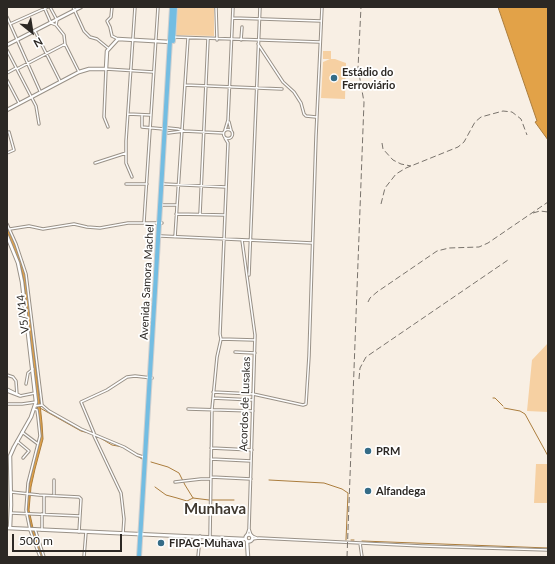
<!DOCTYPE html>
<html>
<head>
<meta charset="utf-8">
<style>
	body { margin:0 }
	#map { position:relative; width:555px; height:564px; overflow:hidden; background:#f8efe4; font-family:Lato,sans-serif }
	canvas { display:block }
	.frame { position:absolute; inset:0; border:8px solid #2c2824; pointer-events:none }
	.north { position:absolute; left:12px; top:12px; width:40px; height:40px; -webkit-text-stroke:3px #fff; paint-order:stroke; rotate:150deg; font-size:11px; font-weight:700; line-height:16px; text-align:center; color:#2c2824 }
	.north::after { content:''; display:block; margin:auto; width:14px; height:18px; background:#2c2824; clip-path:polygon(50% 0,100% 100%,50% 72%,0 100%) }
	.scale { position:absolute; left:12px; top:534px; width:110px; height:18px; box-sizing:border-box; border:2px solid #2c2824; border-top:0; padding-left:5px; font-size:12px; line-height:14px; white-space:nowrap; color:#2c2824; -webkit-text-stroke:3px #fff; paint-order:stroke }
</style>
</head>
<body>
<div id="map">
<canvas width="555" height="564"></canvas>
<div class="frame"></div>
<div class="north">N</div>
<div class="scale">500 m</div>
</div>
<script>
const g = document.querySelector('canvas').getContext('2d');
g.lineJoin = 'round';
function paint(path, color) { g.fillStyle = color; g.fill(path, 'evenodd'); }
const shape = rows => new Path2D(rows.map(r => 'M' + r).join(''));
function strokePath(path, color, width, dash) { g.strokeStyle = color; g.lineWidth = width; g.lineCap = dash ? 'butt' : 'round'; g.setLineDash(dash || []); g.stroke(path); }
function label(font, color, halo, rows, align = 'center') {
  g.font = font + ' Lato,sans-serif'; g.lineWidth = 3.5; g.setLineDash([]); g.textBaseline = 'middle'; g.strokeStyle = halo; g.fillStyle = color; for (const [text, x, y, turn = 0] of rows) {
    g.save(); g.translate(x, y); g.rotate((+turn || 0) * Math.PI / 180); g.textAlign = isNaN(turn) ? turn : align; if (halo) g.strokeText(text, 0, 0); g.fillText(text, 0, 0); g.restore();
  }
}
paint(shape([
	[177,7,214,7,214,36,176,35],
	[323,51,331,51,331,59,335,59,343,62,346,63,345,99,321,98,323,62,330,59,323,59],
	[548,343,548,412,527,411,532,360],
	[536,464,548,464,548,503,534,503]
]), '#f6d0a2');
const water = shape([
	[498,7,548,7,548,140,535,122,537,121,498,7],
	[7,225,23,262,26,275,42,423,43,439,35,469,31,487,29,510,33,528,43,557,40,557,32,531,27,510,28,492,33,464,41,436,38,412,24,284,21,268,7,233,7,225]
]);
paint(water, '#e2a248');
strokePath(water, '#ab7d3d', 1);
strokePath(shape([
	[493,398,495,398,503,406],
	[40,408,81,431,89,433],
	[504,408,520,411,525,414,548,456],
	[97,436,112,445,123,447],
	[131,452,142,459],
	[151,462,168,467,179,473,185,485,193,498,209,500],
	[269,480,324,483,342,489,348,493,346,540],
	[155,487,166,495,177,498,187,501,193,498],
	[212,500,234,500],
	[351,540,354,540],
	[362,541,548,548]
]), '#ab7d3d', 1);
const street = shape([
	[44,7,51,23,56,25,64,35,65,44,79,72],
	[50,7,57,20,56,25],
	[73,7,84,31,90,37,97,39,108,48],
	[112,7,111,17,107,21,110,27,112,36,118,39],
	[216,7,217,40],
	[7,17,40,91],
	[233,18,321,21],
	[10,24,48,7],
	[35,31,60,81],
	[174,37,320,42],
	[241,40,242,27],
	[258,44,283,82,294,92,301,103,304,114,306,116,316,117],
	[7,50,36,106,39,124],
	[17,69,65,44],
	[7,73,16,68],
	[7,80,19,103],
	[185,85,282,89],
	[128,114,150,115],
	[142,115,142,127,164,129],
	[229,122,231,130],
	[108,127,104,117,106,69,153,72],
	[168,128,178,129,184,131],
	'223.5 134a4.5 4.5 0 1 1 9 0a4.5 4.5 0 1 1-9 0Z',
	[225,130,228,120,233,7],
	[168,133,184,131,223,133],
	[7,153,14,150,9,132],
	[95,163,126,153],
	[132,177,126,163,126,141,135,7],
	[126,184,147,184],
	[164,184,226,187],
	[163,205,177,205],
	[176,214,225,215],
	[200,214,208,39],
	[144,222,158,7],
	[7,224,16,244,26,274,42,405],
	[10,229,29,226,43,229,74,224,87,227,100,228,128,223,162,223],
	[161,236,312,243],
	[175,237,188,38],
	[242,240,255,335,249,529,247,535],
	[249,275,260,7],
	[221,339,255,340],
	[235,352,255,353],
	[7,375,13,377,16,381,17,395],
	[26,384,28,373,33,369],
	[7,389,21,396],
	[7,391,20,396,35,393],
	[213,392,253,394,303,405,306,404,309,356,316,136,322,7],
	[213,398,253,400],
	[7,404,22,404,36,402],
	[35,406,42,405,49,411,81,429,124,447,137,455,143,457],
	[34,409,37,410,38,417,40,436,28,483,26,510,30,530,40,557],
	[188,409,253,411],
	[22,432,38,444],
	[17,441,29,451,23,458],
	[211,448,252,450],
	[211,459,251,461],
	[211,477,251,479],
	[54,480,54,494],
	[175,482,201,479,211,479],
	[11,492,39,495,79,497,81,499,79,532],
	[11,513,80,516],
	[42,514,42,530],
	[44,514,44,496],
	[35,529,44,557],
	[249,529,251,535],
	[123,534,124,519,121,493,94,436,94,433,81,402,107,390,127,377,135,376,152,378],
	[252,536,257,538],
	[210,537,212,409,217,357,221,339,220,334,228,143,225,138],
	[252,539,259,538,422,546,548,550],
	[360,543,362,557],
	[84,557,86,532],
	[198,557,200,536]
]);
const secondary = shape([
	[7,45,81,7],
	[7,110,79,72,89,69,106,69,107,51,118,39,170,42],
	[7,236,18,263,22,282,36,402,31,417,14,447,10,456,11,505,10,528],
	[7,528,245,539],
	'245.5 538a3.5 3.5 0 1 1 7 0a3.5 3.5 0 1 1-7 0Z',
	[247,541,248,557]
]);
const highway = shape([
	[173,41,175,7],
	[139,557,172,7]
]);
strokePath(street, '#999187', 3.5);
strokePath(secondary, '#999187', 4.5);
strokePath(highway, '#d1d0cf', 6);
strokePath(street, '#fff', 1.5);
strokePath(secondary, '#fff', 2.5);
strokePath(highway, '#73bde2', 4);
strokePath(shape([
	[382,143,383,149,393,160,401,164,411,166],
	[381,204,385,188,396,174,406,168,458,147,464,142,475,122,481,117,503,111,512,112,521,119,527,135],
	[533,213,540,211,548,212],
	[368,302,370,298,377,292,437,251,449,248,479,247,488,243,548,202],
	[359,379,360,368,366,357,508,260],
	[347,557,364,102,358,68,361,7]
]), '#79736c', 1, [6, 3]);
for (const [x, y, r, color] of [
	[334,78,4,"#356c87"],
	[368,451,4,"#356c87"],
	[368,491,4,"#356c87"],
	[161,543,4,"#356c87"]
]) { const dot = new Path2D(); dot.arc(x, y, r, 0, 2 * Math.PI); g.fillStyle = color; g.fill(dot); strokePath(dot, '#fff', 1.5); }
label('bold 11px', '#2c2824', '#fff', [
	["Estádio do",342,72],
	["Ferroviário",342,85],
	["PRM",376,451],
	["Alfandega",376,491],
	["FIPAG-Muhava",169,543]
], 'left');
label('11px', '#2c2824', '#fff', [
	["Avenida Samora Machel",147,282,-87],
	["V5/V14",23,314,-97],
	["Acordos de Lusakas",245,404,-88]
]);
label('bold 15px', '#3f382f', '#fff', [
	["Munhava",215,509]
]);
</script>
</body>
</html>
